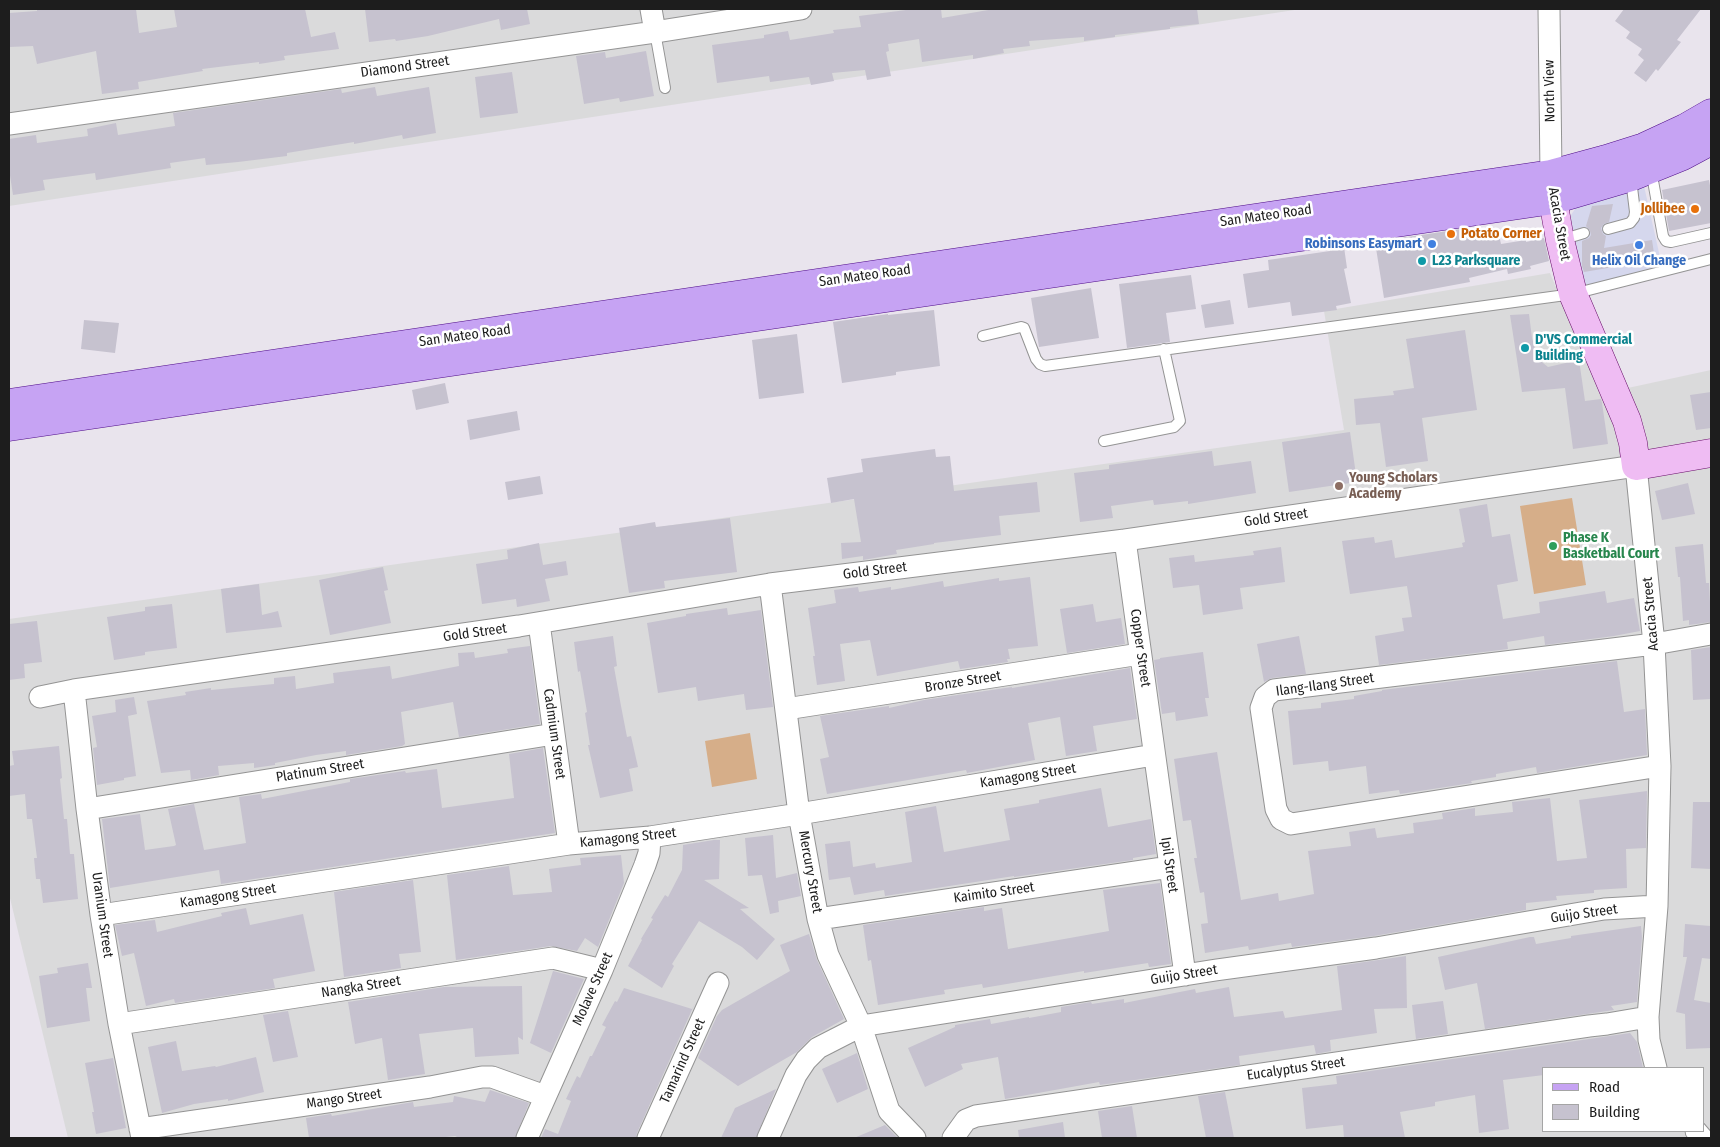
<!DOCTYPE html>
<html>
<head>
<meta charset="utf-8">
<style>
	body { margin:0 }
	#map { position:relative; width:1720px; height:1147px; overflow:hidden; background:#e9e4ed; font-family:"Fira Sans Condensed",sans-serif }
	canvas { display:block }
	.frame { position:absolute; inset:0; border:10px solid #1d1d1d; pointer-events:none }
	.legend { position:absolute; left:1542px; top:1067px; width:162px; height:65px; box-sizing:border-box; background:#fff; border:1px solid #a5a5a5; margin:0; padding:6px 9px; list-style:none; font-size:15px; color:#1d1d1d }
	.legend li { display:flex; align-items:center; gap:10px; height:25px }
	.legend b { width:25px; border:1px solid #a5a5a5 }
</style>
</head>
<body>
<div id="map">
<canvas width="1720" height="1147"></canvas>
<div class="frame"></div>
<ul class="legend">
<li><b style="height:6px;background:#c6a3f3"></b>Road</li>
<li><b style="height:14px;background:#c6c2cf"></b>Building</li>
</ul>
</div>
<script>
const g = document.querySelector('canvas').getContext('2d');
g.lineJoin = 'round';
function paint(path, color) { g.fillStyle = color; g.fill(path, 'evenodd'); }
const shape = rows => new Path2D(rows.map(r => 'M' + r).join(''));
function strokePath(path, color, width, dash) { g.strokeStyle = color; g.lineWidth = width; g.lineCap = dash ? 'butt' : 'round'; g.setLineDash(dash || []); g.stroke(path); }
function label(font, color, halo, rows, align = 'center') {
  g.font = font + ' "Fira Sans Condensed",sans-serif'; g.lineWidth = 5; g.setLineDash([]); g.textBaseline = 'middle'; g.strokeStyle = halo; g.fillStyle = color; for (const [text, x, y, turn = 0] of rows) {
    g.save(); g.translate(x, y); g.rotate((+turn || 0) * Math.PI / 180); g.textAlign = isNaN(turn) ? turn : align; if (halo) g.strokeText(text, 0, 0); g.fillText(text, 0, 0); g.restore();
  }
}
paint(shape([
	[9,9,1301,9,9,206],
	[1550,273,1600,394,1711,370,1711,1138,68,1138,9,894,9,619,1344,430,1324,311],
	[1544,1068,1704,1068,1704,1131,1544,1131]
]), '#dadadb');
paint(shape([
	[1644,186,1662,266,1581,287,1569,218,1577,206]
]), '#d5d7ed');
paint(shape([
	[1572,498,1586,585,1534,594,1520,506],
	[750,733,757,779,712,787,705,741]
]), '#d6ae89');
paint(shape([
	[37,9,136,9,139,33,177,27,174,9,305,9,311,37,335,32,339,49,284,56,285,60,259,64,259,62,202,69,203,71,138,82,139,89,102,94,96,51,37,64,33,46,9,47,9,13,37,11],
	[365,9,527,9,530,24,501,30,499,19,428,36,396,41,395,39,369,42],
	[914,9,941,9,942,18,994,9,1197,9,1199,24,1170,27,1170,29,1115,35,1115,37,1084,41,1084,37,1029,41,1030,46,1003,49,1004,53,973,59,973,55,922,62,919,39,888,44,889,51,886,52,891,76,867,80,865,70,832,73,834,81,811,85,809,77,770,82,769,76,717,83,712,45,764,38,764,35,788,31,790,40,834,33,833,30,861,27,859,16],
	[1624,9,1701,9,1677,40,1681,42,1658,71,1656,69,1646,82,1634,73,1644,60,1638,55,1642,49,1626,38,1630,32,1615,21],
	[646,51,654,96,620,102,619,98,584,104,576,56,605,52,606,58],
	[512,72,518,113,480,118,475,77],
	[375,87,377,96,429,87,436,133,403,139,402,135,354,144,354,142,287,153,287,156,238,162,206,165,205,158,170,163,171,168,96,180,95,173,43,180,45,190,13,195,9,169,9,139,36,135,37,143,88,136,87,129,116,123,118,135,175,126,173,113,341,89,342,93],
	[1709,180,1711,191,1711,223,1669,231,1662,190],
	[1613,204,1609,222,1604,224,1601,228,1603,234,1606,236,1604,248,1652,240,1655,260,1584,272,1582,266,1582,241,1589,238,1591,235,1590,231,1586,226,1592,206],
	[1461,229,1462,238,1498,230,1501,244,1526,240,1526,242,1544,238,1549,261,1530,266,1531,269,1508,274,1507,269,1469,278,1470,282,1384,298,1375,242],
	[1344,247,1347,268,1344,269,1351,303,1336,306,1337,310,1292,316,1290,302,1248,308,1243,274,1269,270,1268,260,1330,251,1330,250],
	[1191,275,1196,309,1166,313,1170,342,1127,348,1119,284],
	[1091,288,1099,338,1039,347,1031,298],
	[1230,300,1234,324,1205,328,1201,305],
	[934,310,940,366,896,372,896,375,842,383,833,322,888,314,888,315],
	[1529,314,1532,338,1538,359,1548,367,1579,360,1585,401,1601,399,1602,403,1608,444,1573,449,1565,388,1522,392,1510,315],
	[84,320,119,323,115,353,81,349],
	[1465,330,1477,410,1422,418,1428,461,1386,467,1380,423,1356,425,1354,399,1394,395,1393,391,1414,388,1406,339],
	[797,334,804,393,759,399,752,340],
	[445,383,449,403,416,410,412,390],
	[1711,392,1711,428,1696,430,1690,395],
	[517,411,520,430,470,440,467,420],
	[1350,432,1357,482,1289,492,1282,442],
	[935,449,936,457,950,456,954,491,1037,482,1040,512,999,516,1001,535,934,543,934,544,896,550,897,554,863,560,863,556,842,559,841,543,861,542,854,499,831,503,827,478,863,472,861,459],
	[1212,451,1214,466,1251,461,1256,493,1188,504,1188,501,1154,505,1153,500,1111,506,1113,518,1080,522,1074,473,1109,469,1109,465],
	[540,476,543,494,508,500,505,482],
	[1688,483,1695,514,1662,520,1655,491],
	[1487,504,1492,537,1510,534,1518,581,1497,585,1503,619,1540,613,1539,602,1605,591,1607,603,1634,598,1640,631,1614,636,1545,645,1544,636,1507,642,1508,649,1379,665,1375,636,1404,631,1402,618,1412,617,1407,586,1350,594,1342,541,1374,537,1375,543,1392,540,1395,558,1463,547,1462,543,1465,542,1459,509],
	[730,518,737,572,664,581,665,588,629,593,619,528,655,522,656,527],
	[539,543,543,565,566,561,568,575,545,579,550,601,517,607,516,599,482,604,476,564,508,559,507,550],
	[1703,544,1706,583,1709,583,1711,622,1689,625,1689,620,1683,621,1680,577,1678,577,1675,547],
	[1281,547,1285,582,1240,588,1243,609,1203,615,1199,585,1173,588,1169,558,1194,555,1195,562,1254,555,1253,551],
	[383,567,388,590,384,591,391,623,330,635,319,580],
	[1030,577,1038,646,1008,649,1010,659,1007,659,1008,662,960,669,958,661,877,676,870,640,840,644,845,681,817,685,813,656,815,656,808,608,836,603,834,590,858,587,859,592,891,587,891,590,943,581,944,587,999,578,999,581],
	[259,584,262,615,278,611,282,627,226,633,221,589],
	[172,604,177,648,145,652,145,655,114,660,107,617,145,611,145,607],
	[1093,604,1096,622,1121,618,1125,644,1067,653,1060,609],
	[727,608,728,615,761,610,773,707,746,710,744,694,698,701,696,687,658,693,647,623,686,616,686,614],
	[37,621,42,662,24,664,25,678,9,680,9,624],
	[613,636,617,666,614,667,621,706,627,737,631,736,638,767,629,769,633,791,600,798,588,745,590,745,585,713,587,712,580,671,578,672,574,642],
	[1299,636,1306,674,1272,678,1264,682,1257,644],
	[530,646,540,724,459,737,453,702,401,712,405,744,402,746,346,755,346,751,316,755,275,763,275,765,254,768,254,763,218,766,219,775,191,780,190,770,161,773,147,701,186,695,185,692,211,688,211,690,274,684,274,678,295,676,296,689,334,683,333,673,390,666,392,679,459,666,458,653,474,652,475,658,508,653,507,649],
	[1711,647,1711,699,1693,700,1691,650],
	[1203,652,1209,698,1205,698,1208,716,1176,721,1175,712,1162,714,1154,660,1160,659,1160,658],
	[1617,661,1624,712,1645,709,1647,755,1537,773,1536,767,1496,774,1496,777,1471,781,1472,783,1400,794,1399,790,1369,794,1366,766,1329,771,1328,761,1293,765,1288,711,1321,708,1321,703,1354,699,1354,696,1382,691,1382,690],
	[1130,668,1137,719,1093,726,1097,751,1066,756,1060,717,1028,723,1035,760,967,773,966,770,827,794,820,759,829,757,820,716,889,706,889,708,924,700,1012,687,1012,688],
	[134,697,137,714,128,716,136,776,124,778,124,780,97,785,93,748,97,747,92,716,116,712,115,700],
	[59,746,62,778,60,779,64,819,67,819,70,854,74,854,78,899,43,903,40,879,36,879,34,858,37,858,32,819,27,819,25,794,9,796,9,766,14,765,12,751],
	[543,748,555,833,221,884,219,870,110,888,102,819,140,814,145,850,174,846,176,845,168,809,194,804,204,850,246,843,239,797,261,794,262,799,350,782,350,779,405,771,406,773,437,769,442,808,514,798,509,754],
	[1217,752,1241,900,1278,893,1279,901,1314,894,1308,851,1351,846,1349,832,1375,828,1377,838,1414,833,1413,823,1443,819,1442,813,1475,808,1475,816,1513,812,1512,802,1550,798,1557,861,1587,858,1579,800,1647,791,1646,848,1626,849,1627,888,1594,890,1594,893,1556,896,1557,900,1526,903,1526,910,1374,936,1292,947,1291,943,1249,950,1248,946,1205,953,1201,924,1208,923,1204,892,1200,893,1194,858,1197,858,1191,820,1183,821,1174,759],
	[1101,788,1108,827,1151,819,1156,854,1133,858,1133,860,1014,877,1014,876,885,896,884,890,854,895,850,877,829,880,825,844,850,841,853,867,875,863,876,868,912,862,905,812,936,806,944,852,1010,840,1004,809,1039,803,1039,800],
	[1693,802,1711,802,1711,869,1691,868],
	[773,835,776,878,797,873,801,896,778,901,779,912,770,914,762,875,748,876,745,838],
	[714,840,720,840,719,879,704,880,749,908,740,909,775,939,757,960,742,947,699,921,672,964,674,966,662,988,628,966,642,940,641,939,653,919,651,918,665,895,668,897,682,870,683,845],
	[621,855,624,883,598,947,585,938,577,951,551,946,456,960,447,875,509,866,513,895,552,892,549,869,581,865,580,858],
	[413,880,421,952,399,954,401,968,344,977,334,892],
	[1160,883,1171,964,1149,967,1148,963,1084,973,1084,971,983,988,982,984,944,990,945,994,878,1005,871,960,868,961,863,925,984,907,984,911,1002,908,1008,949,1109,931,1103,890],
	[246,908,250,925,303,914,315,971,273,979,275,988,175,1003,174,999,146,1006,134,953,122,956,115,925,155,920,157,932,222,916,221,913],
	[1685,924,1711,926,1711,959,1702,958,1694,1000,1711,1003,1711,1048,1686,1049,1685,1014,1676,1012,1687,957,1683,957],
	[1641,926,1642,937,1637,1002,1611,1006,1614,1010,1485,1029,1477,983,1445,990,1438,957,1530,937,1534,937,1536,944,1571,938,1571,936],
	[809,934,817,960,844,1019,812,1037,797,1052,738,1086,698,1058,717,1016,722,1010,790,971,780,945],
	[1406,956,1407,1008,1374,1009,1377,1033,1330,1040,1331,1051,1316,1054,1314,1045,1239,1056,1240,1065,1100,1085,1099,1082,1005,1099,998,1057,961,1064,963,1069,925,1087,908,1048,955,1027,955,1025,990,1019,991,1024,1029,1017,1029,1018,1061,1012,1061,1007,1091,1002,1092,1004,1124,999,1124,1003,1195,989,1196,993,1229,987,1234,1017,1283,1011,1285,1018,1342,1010,1337,966],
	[88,963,92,988,86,988,90,1021,47,1028,39,976,58,973,57,968],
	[553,971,584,979,551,1053,530,1043],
	[522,986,523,1040,518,1037,519,1054,475,1057,473,1028,419,1034,425,1074,388,1080,382,1038,355,1044,348,1002,444,987],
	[624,988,692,1009,695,1003,637,1133,636,1138,541,1138,545,1129,558,1134,571,1101,566,1099,577,1076,580,1078,590,1056,592,1056,606,1027,602,1025,615,1001,617,1002],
	[1443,1001,1448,1034,1416,1039,1412,1005],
	[288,1011,298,1057,273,1062,263,1015],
	[1630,1033,1637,1042,1643,1068,1544,1068,1544,1075,1503,1080,1509,1129,1479,1133,1475,1095,1435,1102,1435,1106,1400,1112,1405,1138,1344,1138,1343,1125,1306,1129,1302,1088,1337,1084,1336,1076],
	[176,1041,182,1071,215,1066,216,1067,256,1057,264,1092,228,1101,228,1099,194,1104,162,1113,148,1047],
	[857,1053,868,1089,837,1103,822,1069],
	[113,1058,126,1128,96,1134,92,1112,94,1112,85,1063],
	[776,1089,756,1138,721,1138,735,1108],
	[490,1090,529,1103,515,1138,459,1138,455,1136,436,1138,309,1138,306,1118,331,1114,332,1116,413,1102,414,1107,453,1102,454,1096,485,1102],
	[1225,1092,1234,1138,1206,1138,1198,1096],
	[1132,1106,1137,1138,1102,1138,1098,1111],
	[1063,1122,1065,1138,1019,1138,1018,1130],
	[885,1125,898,1138,854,1138]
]), '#c6c2cf');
const lane = shape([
	[655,32,665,88],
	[1651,170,1663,236,1666,241,1671,242,1711,233],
	[1608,229,1630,223,1634,218,1635,212,1631,179],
	[1561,240,1584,233],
	[983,336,1021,327,1024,328,1036,359,1040,364,1045,366,1573,294,1711,259],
	[1104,441,1174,427,1180,421,1164,349]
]);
const street = shape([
	[651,9,655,32],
	[1549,9,1551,174],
	[9,124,655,32,801,9],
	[1125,540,1185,975],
	[770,584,799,814,818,919,828,955,861,1026,889,1111,915,1138],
	[539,623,569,844],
	[74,690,87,809,101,915,119,1024,142,1138],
	[40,697,74,690,519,626,770,584,1125,540,1636,466,1654,644,1660,766,1657,906,1648,1017,1649,1040,1656,1068],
	[786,709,1140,654],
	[1660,766,1291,824,1281,819,1276,809,1261,708,1265,697,1274,690,1654,644,1711,634],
	[87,809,554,734],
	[101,915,569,844,650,837,799,814,1154,755],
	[818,919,1170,867],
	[119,1024,553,958,602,970],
	[140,1129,430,1087,482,1077,492,1077,545,1096],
	[1696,1131,1702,1138],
	[527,1138,602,970,645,865,649,853,650,837],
	[648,1138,718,983],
	[768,1138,796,1075,806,1060,818,1048,861,1026,1216,970,1376,948,1604,909,1657,906],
	[953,1138,966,1120,976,1116,1589,1026,1607,1024,1648,1017]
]);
const secondary = shape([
	[1551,176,1553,200,1560,240,1573,294,1627,421,1633,443,1636,466,1711,453]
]);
const primary = shape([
	[9,403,1551,174,1606,159,1644,147,1685,128,1711,113],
	[9,427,1553,200,1631,177,1683,156,1711,141]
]);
strokePath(lane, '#949494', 12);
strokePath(street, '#949494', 23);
strokePath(secondary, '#680f6a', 29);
strokePath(primary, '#500e89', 29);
strokePath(lane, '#fff', 10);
strokePath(street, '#fff', 21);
strokePath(secondary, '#efbcf3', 28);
strokePath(primary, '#c6a3f3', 28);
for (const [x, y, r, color] of [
	[1695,209,5,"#e8710a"],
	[1451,234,5,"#e8710a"],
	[1432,244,5,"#3f7fe0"],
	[1639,245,5,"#3f7fe0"],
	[1422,261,5,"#0f9aa8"],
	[1525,348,5,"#0f9aa8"],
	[1339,486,5,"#8d6e63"],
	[1553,546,5,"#2e9e5b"]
]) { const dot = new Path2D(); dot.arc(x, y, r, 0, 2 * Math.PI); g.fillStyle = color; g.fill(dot); strokePath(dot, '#fff', 2); }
label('14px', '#1d1d1d', '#fff', [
	["Diamond Street",405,67,-8],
	["North View",1550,91,-91],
	["San Mateo Road",1266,216,-8],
	["Acacia Street",1559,224,80],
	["San Mateo Road",865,276,-8],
	["San Mateo Road",465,336,-8],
	["Gold Street",1276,518,-8],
	["Gold Street",875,571,-7],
	["Acacia Street",1651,614,-95],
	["Gold Street",475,633,-8],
	["Copper Street",1140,648,82],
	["Bronze Street",963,682,-9],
	["Ilang-Ilang Street",1325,685,-8],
	["Cadmium Street",554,734,82],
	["Platinum Street",320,771,-9],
	["Kamagong Street",1028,776,-9],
	["Kamagong Street",628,838,-6],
	["Ipil Street",1169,865,82],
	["Mercury Street",810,872,80],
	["Kaimito Street",994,893,-8],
	["Kamagong Street",228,896,-9],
	["Guijo Street",1584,914,-8],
	["Uranium Street",102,915,82],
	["Guijo Street",1184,975,-9],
	["Nangka Street",361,987,-9],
	["Molave Street",593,989,-66],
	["Tamarind Street",683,1061,-66],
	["Eucalyptus Street",1296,1069,-8],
	["Mango Street",344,1099,-8]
]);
label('bold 14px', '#c56008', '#fff', [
	["Jollibee",1685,209],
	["Potato Corner",1461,234,"left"]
], 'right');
label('bold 14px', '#366cbe', '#fff', [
	["Robinsons Easymart",1422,244],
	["Helix Oil Change",1639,261,"center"]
], 'right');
label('bold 14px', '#0d838f', '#fff', [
	["L23 Parksquare",1432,261],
	["D'VS Commercial",1535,340],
	["Building",1535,356]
], 'left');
label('bold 14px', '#785e54', '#fff', [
	["Young Scholars",1349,478],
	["Academy",1349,494]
], 'left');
label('bold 14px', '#27864d', '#fff', [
	["Phase K",1563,538],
	["Basketball Court",1563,554]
], 'left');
</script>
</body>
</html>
